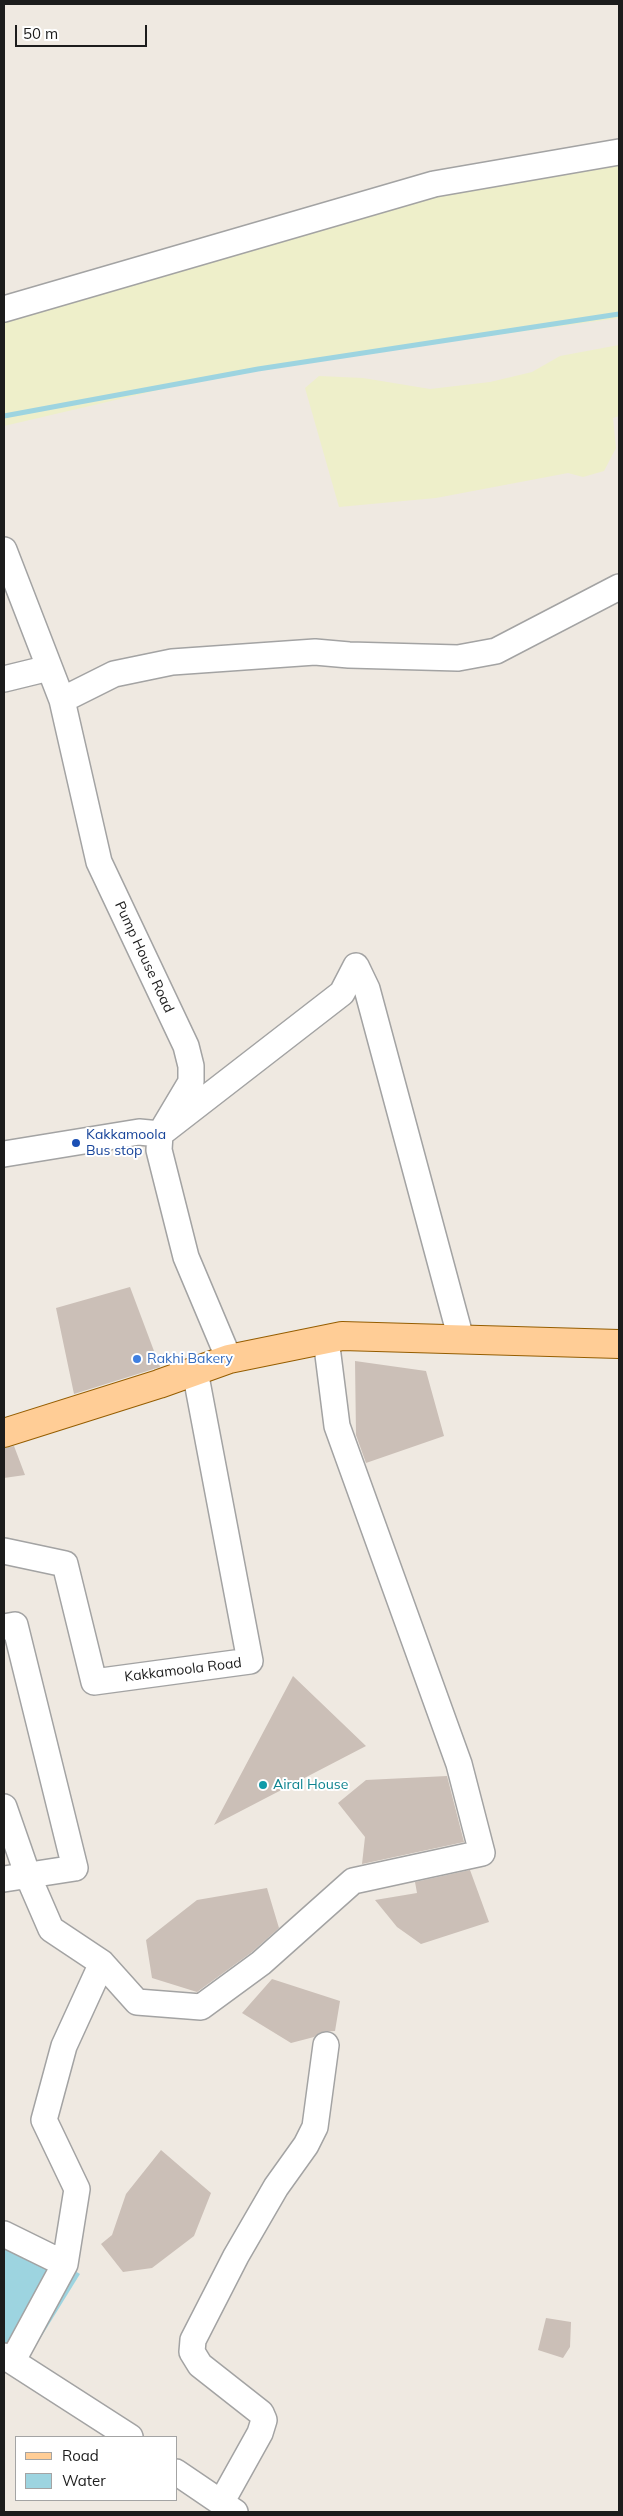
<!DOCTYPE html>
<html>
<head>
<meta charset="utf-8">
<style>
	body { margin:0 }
	#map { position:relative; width:623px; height:2516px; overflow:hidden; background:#efe9e1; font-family:Mulish,sans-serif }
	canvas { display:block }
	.frame { position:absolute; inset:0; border:5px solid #1c1c1c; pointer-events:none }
	.legend { position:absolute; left:15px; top:2436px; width:162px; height:65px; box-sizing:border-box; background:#fff; border:1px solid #a4a4a4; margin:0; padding:6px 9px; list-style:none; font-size:15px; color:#1c1c1c }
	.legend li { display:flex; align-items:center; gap:10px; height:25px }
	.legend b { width:25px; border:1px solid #a4a4a4 }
	.scale { position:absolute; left:15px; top:25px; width:132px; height:22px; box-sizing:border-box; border:2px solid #1c1c1c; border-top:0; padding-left:6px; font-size:15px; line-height:18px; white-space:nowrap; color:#1c1c1c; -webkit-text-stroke:4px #fff; paint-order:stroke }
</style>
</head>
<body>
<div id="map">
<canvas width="623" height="2516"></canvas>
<div class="frame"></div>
<ul class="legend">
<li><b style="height:6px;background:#ffcd96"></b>Road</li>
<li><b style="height:14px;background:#9dd4e0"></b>Water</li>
</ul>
<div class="scale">50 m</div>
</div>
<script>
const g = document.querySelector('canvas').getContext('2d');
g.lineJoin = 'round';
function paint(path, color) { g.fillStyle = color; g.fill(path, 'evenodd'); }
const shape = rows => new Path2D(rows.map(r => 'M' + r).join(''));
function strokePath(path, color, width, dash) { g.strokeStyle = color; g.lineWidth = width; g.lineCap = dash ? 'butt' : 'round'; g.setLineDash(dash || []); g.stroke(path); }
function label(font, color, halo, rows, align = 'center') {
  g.font = font + ' Mulish,sans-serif'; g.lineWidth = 4; g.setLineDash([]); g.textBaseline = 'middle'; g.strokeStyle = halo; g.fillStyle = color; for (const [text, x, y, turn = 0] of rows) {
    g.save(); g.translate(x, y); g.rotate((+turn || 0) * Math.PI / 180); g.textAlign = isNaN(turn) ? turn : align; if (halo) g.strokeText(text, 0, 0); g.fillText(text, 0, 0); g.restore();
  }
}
paint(shape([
	[619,159,619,318,248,369,4,426,4,316,468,182],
	[619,345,619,416,613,418,616,448,604,471,583,477,568,473,436,498,339,507,305,388,319,376,363,378,430,389,490,382,532,372,560,356]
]), '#eeefca');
paint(shape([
	[4,2229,80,2274,30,2355,4,2343]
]), '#9dd4e0');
strokePath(shape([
	[4,416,258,369,619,314]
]), '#9dd4e0', 5);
paint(shape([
	[130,1287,160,1367,74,1394,56,1308],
	[355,1361,426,1371,444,1436,366,1463,356,1435],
	[14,1446,25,1475,4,1478,4,1448],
	[293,1676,366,1746,214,1825],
	[447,1776,464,1842,362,1864,365,1837,338,1803,366,1780],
	[470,1870,489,1922,421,1944,397,1927,375,1900,417,1893,415,1882],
	[267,1888,279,1928,252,1952,197,1992,152,1978,146,1940,197,1900],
	[272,1979,340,2001,335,2031,321,2032,314,2037,291,2043,242,2013],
	[161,2150,211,2193,194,2236,152,2268,123,2272,101,2244,112,2235,126,2194],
	[546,2318,571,2322,570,2347,563,2358,538,2350]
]), '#cbbfb7');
const minor = shape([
	[4,309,434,184,619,152],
	[4,550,62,700,99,862,186,1046,191,1066,191,1082,160,1134,159,1150,186,1257,229,1359],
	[4,679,49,668],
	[62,700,114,674,172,662,315,652,349,655,458,658,496,651,619,587],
	[4,1154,139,1132,160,1134,342,993,356,966,367,989,461,1339],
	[4,1551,65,1564,94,1682,250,1661,195,1371],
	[4,1627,15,1625,75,1868,4,1879],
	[4,1807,28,1876,51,1929,102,1963,137,2002,201,2007,261,1963,353,1881,482,1853,459,1764,337,1426,326,1339],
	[4,2234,65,2264],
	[4,2356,130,2437],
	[13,2360,65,2264,77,2189,44,2120,64,2046,102,1963],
	[176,2472,235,2512],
	[221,2503,260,2433,264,2420,261,2413,200,2365,192,2352,193,2340,236,2256,276,2187,306,2145,315,2127,326,2045]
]);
const major = shape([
	[4,1433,159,1384,229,1359,342,1336,619,1344]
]);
strokePath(minor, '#a3a3a3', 28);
strokePath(major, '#955d00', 30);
strokePath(minor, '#fff', 25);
strokePath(major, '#ffcd96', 28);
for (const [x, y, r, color] of [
	[76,1143,5,"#1a4fb4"],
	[137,1359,5,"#3f7fe0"],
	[263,1785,5,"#0f9aa8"]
]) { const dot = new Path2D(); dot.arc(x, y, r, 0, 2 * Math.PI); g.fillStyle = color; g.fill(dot); strokePath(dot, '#fff', 2); }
label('14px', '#1c1c1c', '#fff', [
	["Pump House Road",144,957,65],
	["Kakkamoola Road",183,1670,-7]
]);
label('14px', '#164399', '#fff', [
	["Kakkamoola",86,1135],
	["Bus stop",86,1151]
], 'left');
label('14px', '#366cbe', '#fff', [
	["Rakhi Bakery",147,1359]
], 'left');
label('14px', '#0d838f', '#fff', [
	["Airal House",273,1785]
], 'left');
</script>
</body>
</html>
